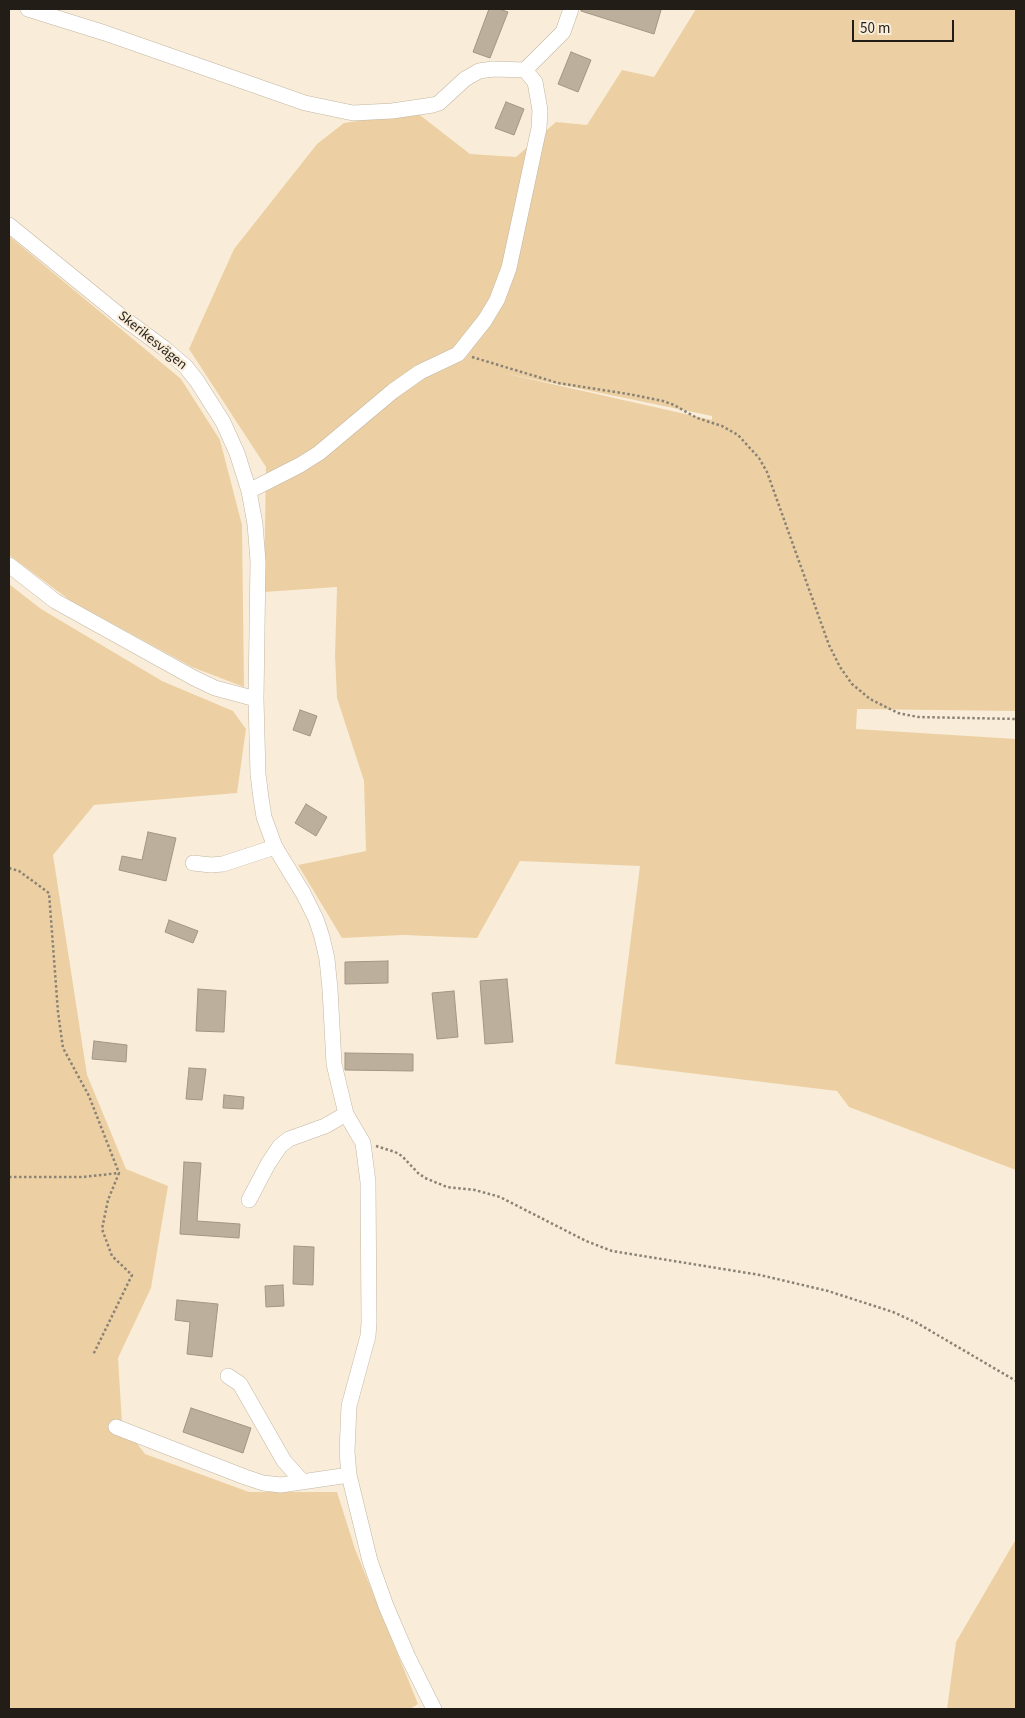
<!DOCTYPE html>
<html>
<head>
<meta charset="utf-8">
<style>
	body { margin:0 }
	#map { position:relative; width:1025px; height:1718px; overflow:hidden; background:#f9edd9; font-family:"Source Sans 3",sans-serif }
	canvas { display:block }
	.frame { position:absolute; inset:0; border:10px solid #221e17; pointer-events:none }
	.scale { position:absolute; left:852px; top:20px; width:102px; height:22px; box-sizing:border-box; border:2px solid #221e17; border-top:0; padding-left:6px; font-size:15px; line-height:18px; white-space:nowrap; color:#221e17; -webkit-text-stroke:4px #f9edd9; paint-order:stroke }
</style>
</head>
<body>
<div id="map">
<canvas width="1025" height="1718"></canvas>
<div class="frame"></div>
<div class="scale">50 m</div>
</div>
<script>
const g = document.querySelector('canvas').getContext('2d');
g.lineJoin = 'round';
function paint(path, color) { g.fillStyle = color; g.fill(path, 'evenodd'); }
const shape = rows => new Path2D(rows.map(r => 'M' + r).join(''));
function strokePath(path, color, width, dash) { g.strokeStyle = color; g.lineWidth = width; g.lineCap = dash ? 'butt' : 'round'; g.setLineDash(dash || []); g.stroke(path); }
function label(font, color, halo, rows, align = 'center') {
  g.font = font + ' "Source Sans 3",sans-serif'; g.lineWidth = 4; g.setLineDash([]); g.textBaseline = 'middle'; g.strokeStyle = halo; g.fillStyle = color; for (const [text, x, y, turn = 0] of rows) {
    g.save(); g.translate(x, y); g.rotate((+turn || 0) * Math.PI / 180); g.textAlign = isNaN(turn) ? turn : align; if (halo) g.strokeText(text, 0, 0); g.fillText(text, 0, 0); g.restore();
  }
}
paint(shape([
	[696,9,1016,9,1016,711,857,709,856,729,1016,739,1016,1170,849,1107,837,1091,615,1064,640,866,520,861,477,938,403,935,342,938,298,865,366,851,364,781,337,698,335,656,337,587,264,592,266,467,189,349,234,249,317,144,344,123,416,112,470,154,516,157,556,122,587,125,622,70,654,77],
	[499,372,712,416,712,420],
	[9,236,181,379,220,440,242,525,244,687,192,667,71,601,9,555],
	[9,584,41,609,162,681,233,711,246,729,237,793,94,805,53,855,87,1075,126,1169,168,1186,151,1288,118,1358,122,1423,145,1454,249,1492,337,1492,355,1549,418,1704,410,1709,9,1709],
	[1016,1539,1016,1709,947,1709,956,1642]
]), '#ecd0a3');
const building = shape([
	[489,9,499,9,508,12,490,58,473,52,489,9],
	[581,9,656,9,661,10,654,34,581,11,581,9],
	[571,52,591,60,578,92,558,84,571,52],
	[506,102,524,109,514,135,495,128,506,102],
	[300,710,317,716,310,736,293,730,300,710],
	[306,804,327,817,316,836,295,823,306,804],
	[148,832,176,838,166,881,119,870,122,856,142,860,148,832],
	[169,920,198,931,193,943,165,932,169,920],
	[388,961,388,983,345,984,345,962,388,961],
	[507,979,513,1042,485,1044,480,981,507,979],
	[198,989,226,991,224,1032,196,1031,198,989],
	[454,991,458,1037,437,1039,432,993,454,991],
	[94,1041,127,1045,126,1062,92,1059,94,1041],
	[345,1053,413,1054,413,1071,345,1070,345,1053],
	[189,1068,206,1069,202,1100,186,1099,189,1068],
	[224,1095,244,1097,243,1109,223,1108,224,1095],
	[184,1162,201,1163,197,1221,240,1224,239,1238,180,1234,184,1162],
	[294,1246,314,1247,313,1285,293,1284,294,1246],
	[283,1285,284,1306,266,1307,265,1286,283,1285],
	[177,1300,218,1304,212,1357,187,1354,190,1322,175,1320,177,1300],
	[191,1408,251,1428,243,1453,183,1432,191,1408]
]);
paint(building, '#bcb09d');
strokePath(building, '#a29684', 1);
const minor = shape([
	[28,9,105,33,305,103,353,113,392,111,433,105,439,103,465,79,479,71,493,69,525,70,535,82,540,110,539,128,509,268,497,300,485,320,458,354,420,372,393,391,319,453,300,465,249,491],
	[525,70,563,32,571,9],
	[9,225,122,317,164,348,186,367,197,381,223,422,237,453,249,491,255,524,258,561,256,699,258,774,261,798,264,817,275,847,303,893,316,919,322,937,327,959,330,989,334,1064,346,1114,363,1143,368,1182,369,1323,368,1336,349,1406,347,1452,349,1475,370,1561,386,1606,407,1655,434,1709],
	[9,565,55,601,194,678,215,688,256,699],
	[193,863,211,865,223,864,275,847],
	[249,1200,268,1164,280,1146,289,1139,325,1126,346,1114],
	[228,1376,240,1384,284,1461,303,1482],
	[116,1427,245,1477,263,1483,281,1485,349,1475]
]);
strokePath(minor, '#c2b6a2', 16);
strokePath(shape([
	[472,357,558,383,628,394,663,401,674,405,697,418,722,426,738,435,759,458,767,472,829,645,840,667,852,684,870,699,898,713,918,717,1016,719],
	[9,868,19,871,49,893,58,1012,63,1048,89,1096,119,1173],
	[376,1146,395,1152,402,1156,418,1173,425,1178,447,1187,475,1190,500,1197,586,1241,612,1251,760,1275,828,1291,893,1312,917,1323,1016,1381],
	[9,1177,83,1177,119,1173,108,1200,102,1229,112,1256,132,1275,93,1355]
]), '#8a8275', 2.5, [2.5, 2.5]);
strokePath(minor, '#fff', 15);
label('14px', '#221e17', '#f9edd9', [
	["Skerikesvägen",152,341,39]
]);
</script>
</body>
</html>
